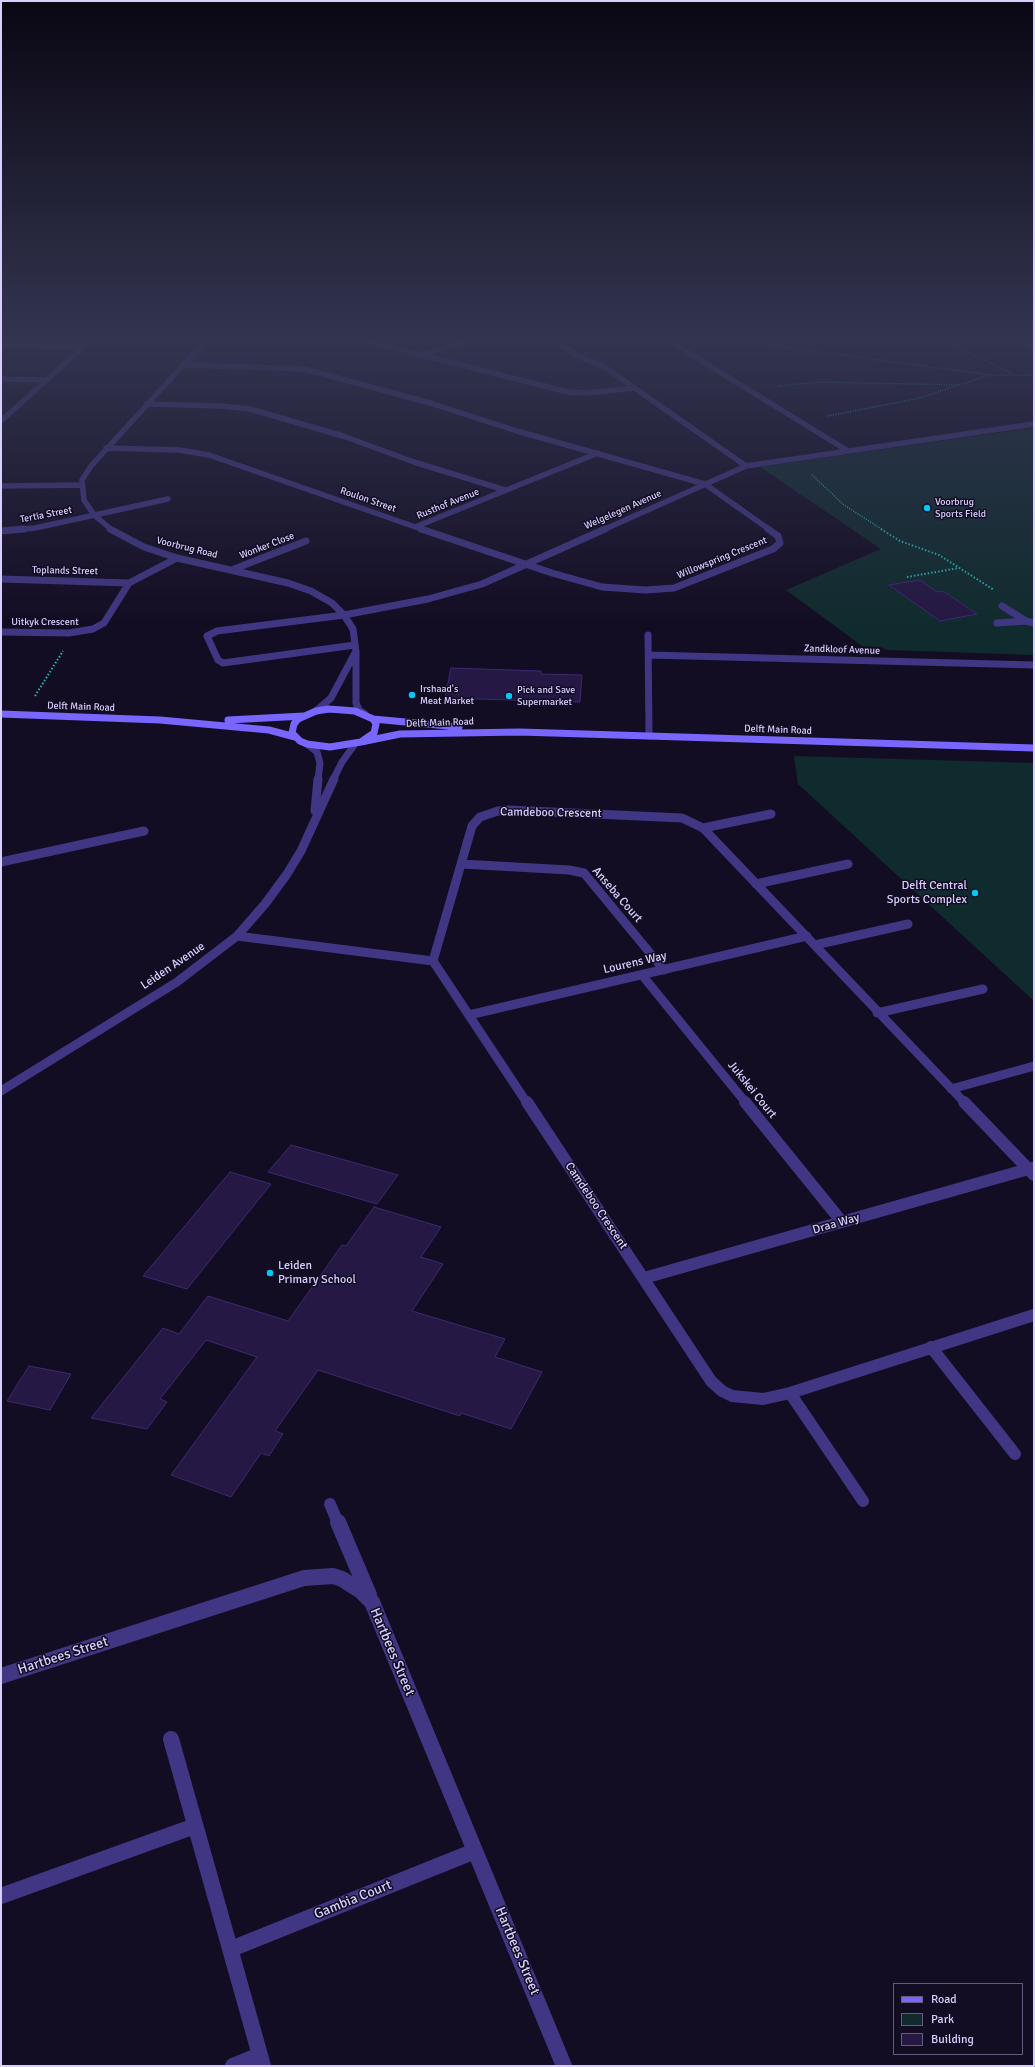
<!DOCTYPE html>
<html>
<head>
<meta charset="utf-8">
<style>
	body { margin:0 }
	#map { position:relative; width:1035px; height:2067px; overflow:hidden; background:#130d23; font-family:Signika,sans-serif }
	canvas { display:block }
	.frame { position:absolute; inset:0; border:2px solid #d9cfff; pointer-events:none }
	.legend { position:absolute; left:893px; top:1983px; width:130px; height:72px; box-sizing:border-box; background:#130d23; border:1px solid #625b7b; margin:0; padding:5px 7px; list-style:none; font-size:12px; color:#d9cfff }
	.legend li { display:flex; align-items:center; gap:8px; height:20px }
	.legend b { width:20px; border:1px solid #625b7b }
</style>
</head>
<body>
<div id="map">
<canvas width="1035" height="2067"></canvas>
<div class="frame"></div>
<ul class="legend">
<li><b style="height:5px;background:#7866ff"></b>Road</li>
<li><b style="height:11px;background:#102b2d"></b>Park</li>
<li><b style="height:11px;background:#251844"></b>Building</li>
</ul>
</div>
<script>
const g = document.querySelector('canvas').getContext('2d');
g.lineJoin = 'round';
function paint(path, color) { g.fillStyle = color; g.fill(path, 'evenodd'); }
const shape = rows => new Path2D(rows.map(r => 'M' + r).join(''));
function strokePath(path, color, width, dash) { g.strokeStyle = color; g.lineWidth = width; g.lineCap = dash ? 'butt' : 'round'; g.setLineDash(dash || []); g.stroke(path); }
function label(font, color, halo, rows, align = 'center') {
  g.font = font + ' Signika,sans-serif'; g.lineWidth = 3; g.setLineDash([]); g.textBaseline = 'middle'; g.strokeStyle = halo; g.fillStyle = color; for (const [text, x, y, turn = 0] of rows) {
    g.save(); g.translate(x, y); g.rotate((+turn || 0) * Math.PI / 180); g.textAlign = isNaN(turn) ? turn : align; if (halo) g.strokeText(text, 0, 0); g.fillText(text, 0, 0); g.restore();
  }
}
paint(shape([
	[1034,428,1034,655,887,650,880,647,862,646,786,590,881,549,760,467],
	[794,756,1034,763,1034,1001,798,784]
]), '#102b2d');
const building = shape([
	[920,580,937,592,943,591,977,614,940,621,889,585,920,580],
	[451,668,541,671,541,674,582,675,580,702,445,698,451,668],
	[291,1145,398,1175,377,1204,268,1172,291,1145],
	[230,1172,271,1184,187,1289,143,1276,230,1172],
	[374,1207,441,1227,421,1257,443,1264,412,1311,505,1339,495,1357,542,1372,511,1429,461,1413,460,1416,318,1370,275,1431,283,1434,269,1456,261,1453,231,1497,171,1475,257,1357,206,1340,160,1399,167,1402,147,1429,91,1418,163,1328,179,1334,208,1296,288,1321,342,1245,346,1246,374,1207],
	[29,1366,71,1374,50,1410,7,1401,29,1366]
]);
paint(building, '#251844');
strokePath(building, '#3e2971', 1);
strokePath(shape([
	[729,337,768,345,990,375,1034,375],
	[937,337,1013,374],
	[779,386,819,382,960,385],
	[828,416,916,399,987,376],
	[812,475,844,505,883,530]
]), '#2ab3b8', 1.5, [1, 1.5]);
strokePath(shape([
	[881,529,900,541,939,555,994,590],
	[907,577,959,568],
	[35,696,63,651]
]), '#2ab3b8', 2, [1.5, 2]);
strokePath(shape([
	[1002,606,1026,621],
	[344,615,217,631,207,636,218,660,223,663,355,645],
	[997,623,1026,621,1034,623]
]), '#403683', 7);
strokePath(shape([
	[1,862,144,831]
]), '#403683', 9);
strokePath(shape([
	[330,1504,338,1523]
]), '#403683', 12);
strokePath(shape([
	[338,1522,369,1595]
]), '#403683', 16);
strokePath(shape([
	[354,337,422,355],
	[550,337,578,356,606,368,746,466],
	[663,337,848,451],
	[1013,337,1034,347],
	[469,340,422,355,568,392,588,393,634,388],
	[1,345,83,347],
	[183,365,305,369,430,403,517,431,705,484,770,530],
	[1,379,47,380],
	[146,404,222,406,250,409,343,436,414,462,505,490],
	[1,421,94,337],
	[106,448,179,450,209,455,424,530],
	[1,486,82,485],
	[415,527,598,453],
	[13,530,35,528,168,499],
	[112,530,94,515,84,500,82,480,91,466,209,337],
	[603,530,746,466,1034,424]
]), '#403683', 5.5);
strokePath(shape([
	[110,529,144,547,177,558,288,583,311,591,332,603,344,615,353,629,356,652,356,703,359,710,365,714],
	[421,529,552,573,602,587,646,590,674,588,773,549,780,543,778,536,768,529],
	[1,531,24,529],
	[234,569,306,541],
	[1,579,129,583],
	[344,615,428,599,482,584,605,529],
	[1,632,69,633,93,629,104,623,129,583,177,558],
	[648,635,649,736],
	[649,655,1034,665],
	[316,711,331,698,355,653],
	[307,744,317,752,320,763,318,780],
	[333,780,342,762,355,744]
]), '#403683', 7);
strokePath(shape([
	[315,811,318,779],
	[703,828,771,814],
	[462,864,569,870,584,873,664,970],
	[756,884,848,864],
	[237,936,433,961,527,1103],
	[815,945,908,924],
	[433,961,472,826,480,817,498,811,508,810,682,818,703,828,965,1103],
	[642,975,746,1103],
	[877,1013,983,989],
	[469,1015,807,936],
	[951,1089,1034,1066],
	[1,1091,177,982,237,936,265,904,287,874,301,851,334,779]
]), '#403683', 9);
strokePath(shape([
	[527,1102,711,1381,722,1391,732,1396,763,1399,790,1393,1034,1315],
	[745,1102,842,1222],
	[964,1102,1034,1175],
	[644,1278,1032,1168],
	[931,1347,1015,1454],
	[790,1393,863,1501]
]), '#403683', 12);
strokePath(shape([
	[1,1676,304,1578,333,1576,342,1579,361,1591,372,1602,564,2066],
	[171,1739,263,2066],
	[1,1896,195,1826],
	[231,1949,475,1851],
	[233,2066,260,2055]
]), '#403683', 16);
strokePath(shape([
	[329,709,355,711,373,719,376,724,374,733,361,742,330,747,307,744,300,741,292,733,294,724,298,719,316,711,329,709],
	[1,714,160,720,269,730,295,737],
	[373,719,459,727],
	[228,720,304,716],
	[361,742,400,734,520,732,1034,748]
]), '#7866ff', 7);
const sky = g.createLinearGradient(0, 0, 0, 626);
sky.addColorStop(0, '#0a0713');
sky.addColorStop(0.54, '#333550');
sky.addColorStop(1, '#33355000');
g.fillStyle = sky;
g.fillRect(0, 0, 1035, 626);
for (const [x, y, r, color] of [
	[927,508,4,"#00c9fa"],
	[412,695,4,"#00c9fa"],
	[509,696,4,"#00c9fa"],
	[975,893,4,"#00c9fa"],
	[270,1273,4,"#00c9fa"]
]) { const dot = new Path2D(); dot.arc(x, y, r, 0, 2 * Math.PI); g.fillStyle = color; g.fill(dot); strokePath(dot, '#130d23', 1.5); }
label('10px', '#d9cfff', '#130d23', [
	["Roulon Street",368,500,19],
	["Rusthof Avenue",448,504,-22],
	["Welgelegen Avenue",623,510,-24],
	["Tertia Street",46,515,-11],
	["Wonker Close",267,546,-21],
	["Voorbrug Road",187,548,14],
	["Willowspring Crescent",722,558,-22],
	["Toplands Street",65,571,1],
	["Uitkyk Crescent",45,622],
	["Zandkloof Avenue",842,650,2],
	["Delft Main Road",81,707,2],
	["Delft Main Road",440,723,-2],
	["Delft Main Road",778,730,2]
]);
label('10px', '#d9cfff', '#130d23', [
	["Voorbrug",935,502],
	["Sports Field",935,514],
	["Irshaad's",420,689],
	["Meat Market",420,701],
	["Pick and Save",517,690],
	["Supermarket",517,702]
], 'left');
label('12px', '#d9cfff', '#130d23', [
	["Camdeboo Crescent",551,813,1],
	["Anseba Court",617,895,49],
	["Lourens Way",635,963,-13],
	["Leiden Avenue",173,966,-34],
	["Jukskei Court",752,1090,51],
	["Camdeboo Crescent",596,1206,56],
	["Draa Way",836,1224,-16]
]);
label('12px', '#d9cfff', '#130d23', [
	["Delft Central",967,886],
	["Sports Complex",967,900],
	["Leiden",278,1266,"left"],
	["Primary School",278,1280,"left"]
], 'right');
label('14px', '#d9cfff', '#130d23', [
	["Hartbees Street",392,1652,67],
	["Hartbees Street",63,1656,-18],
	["Gambia Court",353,1900,-22],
	["Hartbees Street",517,1951,67]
]);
</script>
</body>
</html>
